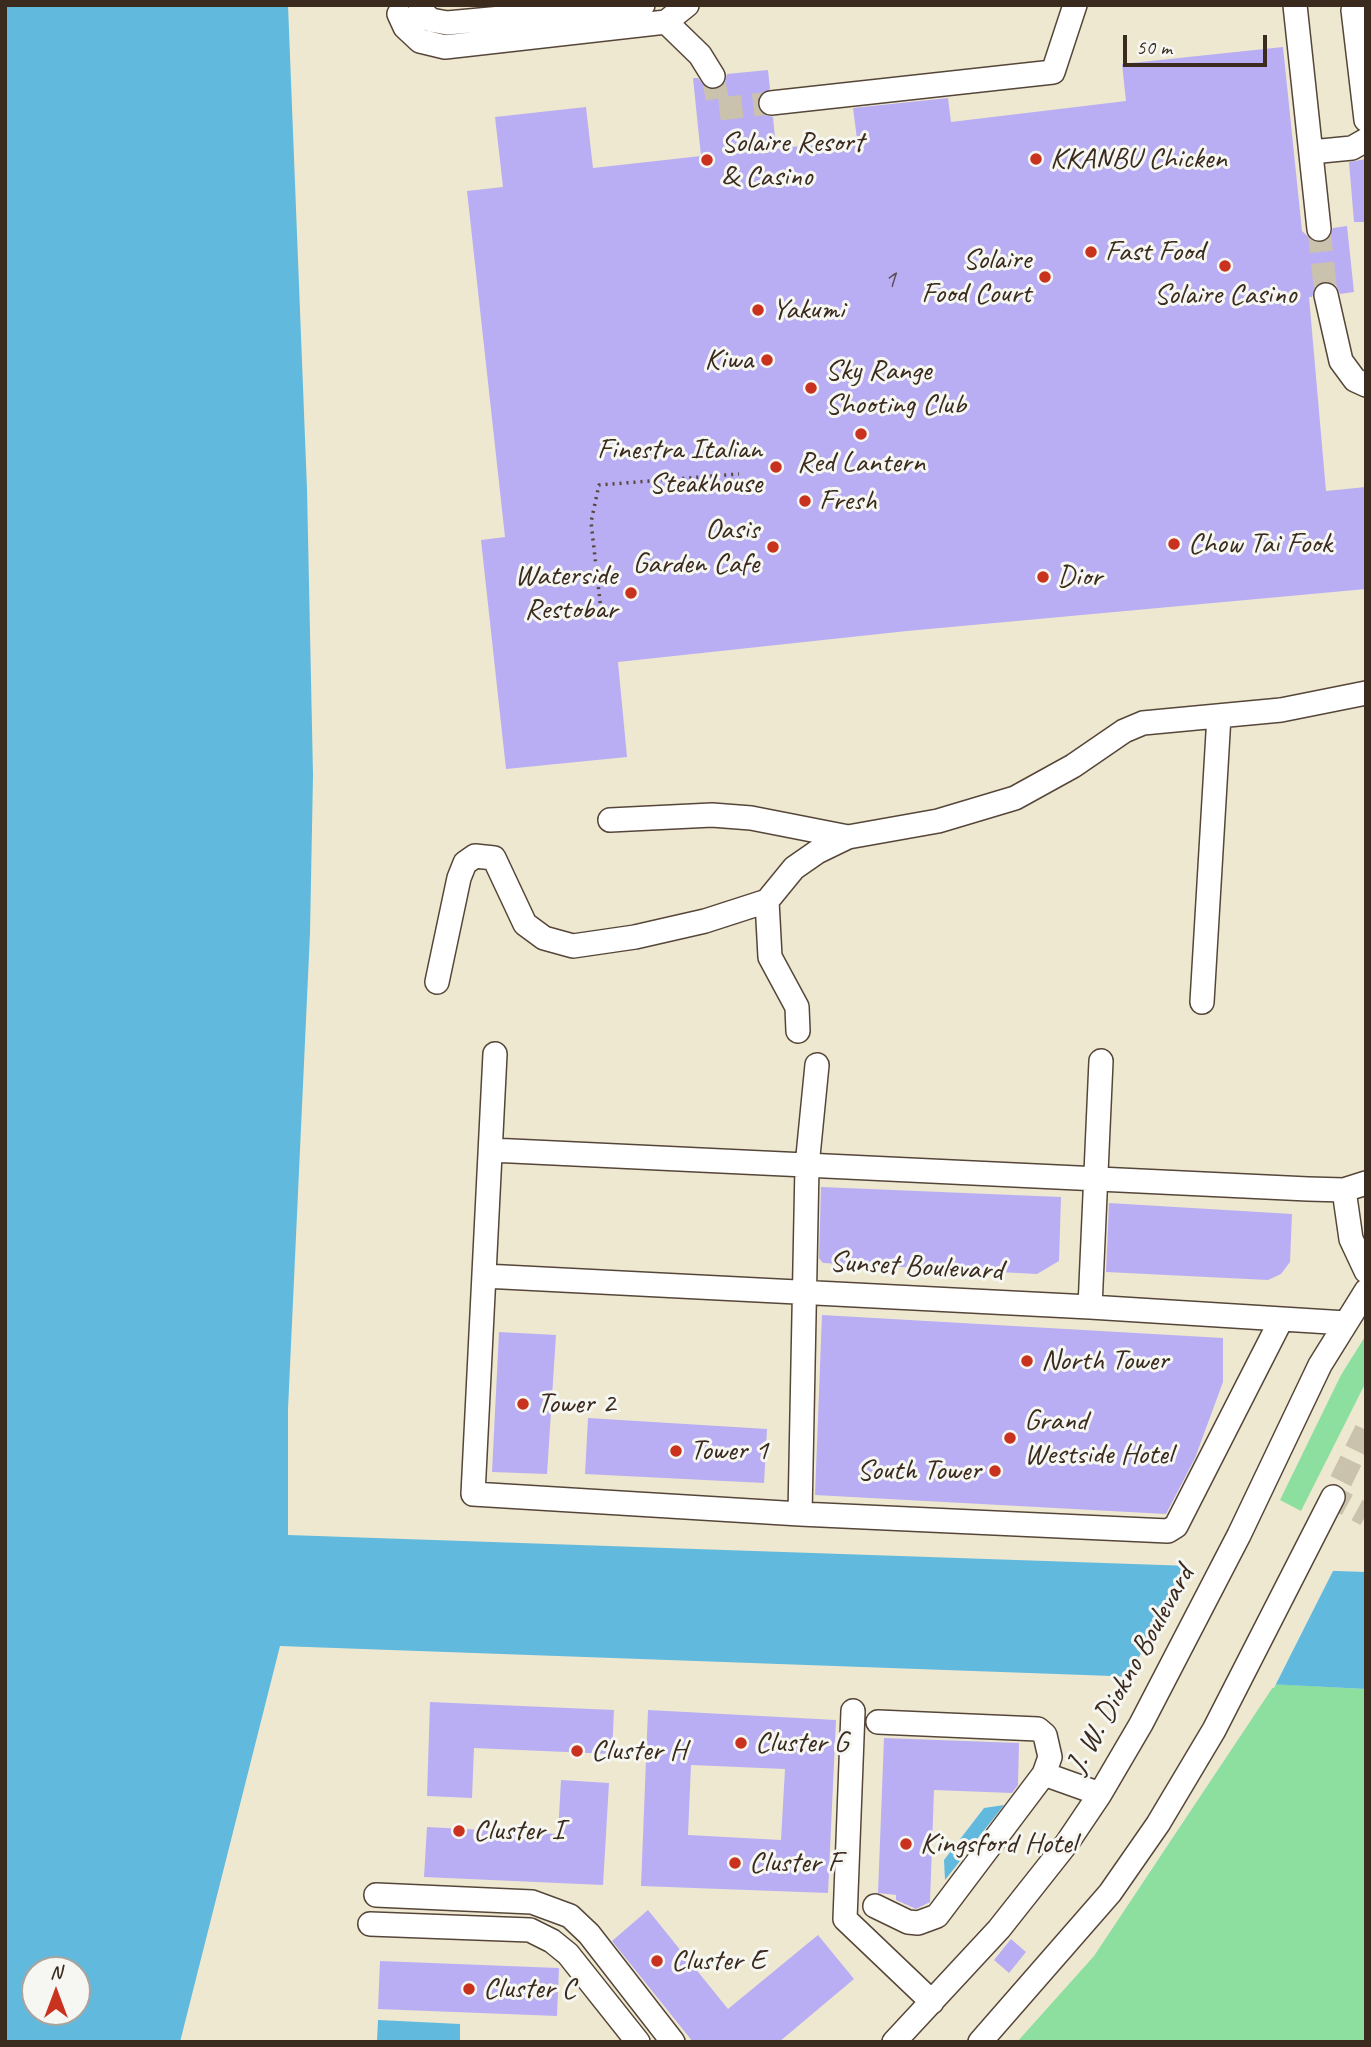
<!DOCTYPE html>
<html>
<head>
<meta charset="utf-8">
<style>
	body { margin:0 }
	#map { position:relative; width:1371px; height:2047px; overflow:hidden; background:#eee8d0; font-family:Caveat,sans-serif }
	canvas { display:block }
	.frame { position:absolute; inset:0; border:7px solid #3b2a1e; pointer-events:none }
	.north { position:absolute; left:21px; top:1956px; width:70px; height:70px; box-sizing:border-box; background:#f6f6f2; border:2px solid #aba49d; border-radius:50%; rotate:0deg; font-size:19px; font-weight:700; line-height:28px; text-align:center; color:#3b2a1e }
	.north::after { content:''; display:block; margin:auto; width:24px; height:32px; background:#c8321e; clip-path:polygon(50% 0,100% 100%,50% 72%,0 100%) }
	.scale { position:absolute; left:1123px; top:35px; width:144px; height:32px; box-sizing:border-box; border:4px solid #3b2a1e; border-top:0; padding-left:9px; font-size:21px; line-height:24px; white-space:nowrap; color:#3b2a1e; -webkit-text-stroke:5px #f6f6f2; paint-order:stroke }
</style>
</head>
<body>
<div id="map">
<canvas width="1371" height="2047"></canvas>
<div class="frame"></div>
<div class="north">N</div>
<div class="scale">50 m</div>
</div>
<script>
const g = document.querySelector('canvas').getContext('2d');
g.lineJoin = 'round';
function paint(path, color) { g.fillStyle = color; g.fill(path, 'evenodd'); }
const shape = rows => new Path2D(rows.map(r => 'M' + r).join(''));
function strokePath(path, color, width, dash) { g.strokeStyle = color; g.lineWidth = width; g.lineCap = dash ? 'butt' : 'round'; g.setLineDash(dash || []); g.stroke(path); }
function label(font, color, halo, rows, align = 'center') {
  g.font = font + ' Caveat,sans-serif'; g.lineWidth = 6; g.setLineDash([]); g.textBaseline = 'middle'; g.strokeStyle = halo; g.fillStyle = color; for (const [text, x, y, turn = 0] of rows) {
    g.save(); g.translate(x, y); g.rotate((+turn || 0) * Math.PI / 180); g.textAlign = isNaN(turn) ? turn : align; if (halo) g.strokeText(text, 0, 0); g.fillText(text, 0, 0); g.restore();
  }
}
paint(shape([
	[1366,1335,1366,1382,1301,1511,1280,1500,1341,1375],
	[1275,1684,1366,1689,1366,2042,1017,2042,1094,1956]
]), '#8ddf9f');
paint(shape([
	[5,5,288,5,307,489,313,775,310,933,288,1409,288,1535,1366,1572,1366,1689,1112,1676,280,1646,180,2042,5,2042],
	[35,1970,77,1970,77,2012,35,2012],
	[1004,1805,945,1880,944,1860,984,1808],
	[378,2020,460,2024,460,2042,377,2042]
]), '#61b9de');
paint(shape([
	[1189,1562,1335,1567,1274,1688,1127,1680]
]), '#eee8d0');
paint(shape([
	[1283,47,1302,231,1313,241,1320,243,1328,240,1333,228,1347,226,1354,292,1340,294,1336,285,1324,281,1316,285,1312,297,1309,297,1326,491,1366,487,1366,589,907,631,618,662,627,757,506,769,481,540,505,537,467,191,503,187,495,117,586,107,593,168,701,156,693,78,698,78,706,88,714,90,725,83,727,74,768,70,770,89,759,97,757,105,765,115,773,117,776,149,857,139,853,108,948,98,951,122,1126,101,1122,64],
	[1366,159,1366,222,1354,222,1349,162],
	[821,1187,1061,1197,1059,1261,1037,1274,823,1263,819,1258],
	[1109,1203,1292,1214,1290,1262,1281,1274,1268,1280,1106,1272],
	[822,1315,1223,1338,1223,1382,1195,1458,1166,1514,815,1495],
	[499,1332,556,1335,547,1474,492,1472],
	[588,1418,767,1429,764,1483,585,1474],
	[430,1702,614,1710,612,1754,474,1748,472,1798,427,1796],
	[648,1710,836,1720,828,1893,641,1886],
	[691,1765,785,1769,781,1840,688,1835],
	[884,1738,1019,1743,1018,1785,1012,1793,934,1790,930,1902,916,1909,896,1900,896,1895,878,1893],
	[561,1780,609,1783,603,1885,424,1877,427,1827,558,1834],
	[648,1910,728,2009,818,1935,854,1979,779,2042,693,2042,612,1941],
	[1011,1939,1026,1952,1009,1973,994,1960],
	[380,1961,559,1968,557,2016,378,2009]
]), '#b9aef3');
strokePath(shape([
	[713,76,719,109,771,103],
	[1319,229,1326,295],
	[1366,1430,1333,1497,1366,1515]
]), '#cac2ac', 23, [23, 11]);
const minor = shape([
	[1295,5,1319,229],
	[1366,9,1353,10,1366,120],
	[420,10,431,20,447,23,643,5],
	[399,14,405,27,420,41,445,47,666,22,687,5],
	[666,22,700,55,713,76],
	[771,103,1053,72,1075,5],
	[1311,152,1352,148,1366,140],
	[1326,295,1341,361,1355,380,1366,385],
	[610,820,712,815,751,818,848,837],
	[767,901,770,957,797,1007,798,1031],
	[437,982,459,878,465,863,475,856,494,858,525,924,544,938,573,946,635,937,705,921,767,901,794,868,817,852,848,837,938,821,1015,798,1073,766,1124,731,1143,723,1281,710,1366,693],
	[1202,1002,1219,716],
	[495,1054,473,1494,800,1514,1168,1531,1176,1526,1281,1320],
	[491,1150,1308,1189,1344,1190,1366,1183],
	[1344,1190,1351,1239,1366,1271],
	[484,1276,1090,1307,1346,1323],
	[1090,1307,1101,1061],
	[800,1514,807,1166,817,1065],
	[853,1711,845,1919,932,2002],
	[1044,1774,1100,1794],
	[376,1895,532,1902,570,1916,589,1934,673,2042],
	[875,1906,908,1922,918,1923,937,1916,1044,1774,1050,1757,1045,1735,1038,1729,878,1722],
	[370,1924,530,1930,552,1941,568,1954,638,2042],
	[894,2042,999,1929,1067,1843,1100,1794,1141,1724,1239,1535,1320,1365,1366,1291],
	[980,2042,1110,1893,1158,1824,1214,1730,1333,1497]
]);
strokePath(minor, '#564639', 26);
strokePath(shape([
	[601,610,591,522,599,485,739,474]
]), '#564639', 3.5, [2, 5]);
strokePath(minor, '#fff', 23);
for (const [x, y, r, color] of [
	[1036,159,7,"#c8321e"],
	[707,160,7,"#c8321e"],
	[1091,252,7,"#c8321e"],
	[1225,266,7,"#c8321e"],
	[1045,277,7,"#c8321e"],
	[758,310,7,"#c8321e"],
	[767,360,7,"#c8321e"],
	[811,388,7,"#c8321e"],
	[861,434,7,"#c8321e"],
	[776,467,7,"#c8321e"],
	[805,501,7,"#c8321e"],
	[1174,544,7,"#c8321e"],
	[773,547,7,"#c8321e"],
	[1043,577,7,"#c8321e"],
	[631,593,7,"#c8321e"],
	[1027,1361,7,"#c8321e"],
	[523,1404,7,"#c8321e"],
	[1010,1438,7,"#c8321e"],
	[676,1451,7,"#c8321e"],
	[995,1471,7,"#c8321e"],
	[741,1743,7,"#c8321e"],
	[577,1751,7,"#c8321e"],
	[459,1831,7,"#c8321e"],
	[906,1844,7,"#c8321e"],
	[735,1863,7,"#c8321e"],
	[657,1961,7,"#c8321e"],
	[469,1989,7,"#c8321e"]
]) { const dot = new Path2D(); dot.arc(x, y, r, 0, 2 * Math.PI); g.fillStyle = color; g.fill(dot); strokePath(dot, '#f6f6f2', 2.5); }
label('26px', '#5a4b53', null, [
	["1",890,280]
]);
label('30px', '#3b2a1e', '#f6f6f2', [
	["Solaire Resort",721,143],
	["& Casino",721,177],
	["KKANBU Chicken",1050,159],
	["Fast Food",1105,252],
	["Solaire",1031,260,"right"],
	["Food Court",1031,294,"right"],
	["Solaire Casino",1225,295,"center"],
	["Yakumi",772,310],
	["Kiwa",753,360,"right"],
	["Sky Range",825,371],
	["Shooting Club",825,405],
	["Finestra Italian",762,450,"right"],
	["Steakhouse",762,484,"right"],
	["Red Lantern",861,463,"center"],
	["Fresh",819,501],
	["Oasis",759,530,"right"],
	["Garden Cafe",759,564,"right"],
	["Chow Tai Fook",1188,544],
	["Waterside",617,576,"right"],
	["Restobar",617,610,"right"],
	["Dior",1057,577],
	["North Tower",1041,1361],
	["Tower 2",537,1404],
	["Grand",1024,1421],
	["Westside Hotel",1024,1455],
	["Tower 1",690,1451],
	["South Tower",981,1471,"right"],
	["Cluster G",755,1743],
	["Cluster H",591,1751],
	["Cluster I",473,1831],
	["Kingsford Hotel",920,1844],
	["Cluster F",749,1863],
	["Cluster E",671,1961],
	["Cluster C",483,1989]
], 'left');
label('30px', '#3b2a1e', '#f6f6f2', [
	["Sunset Boulevard",916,1267,3],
	["J. W. Diokno Boulevard",1131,1670,-61]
]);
</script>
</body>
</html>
